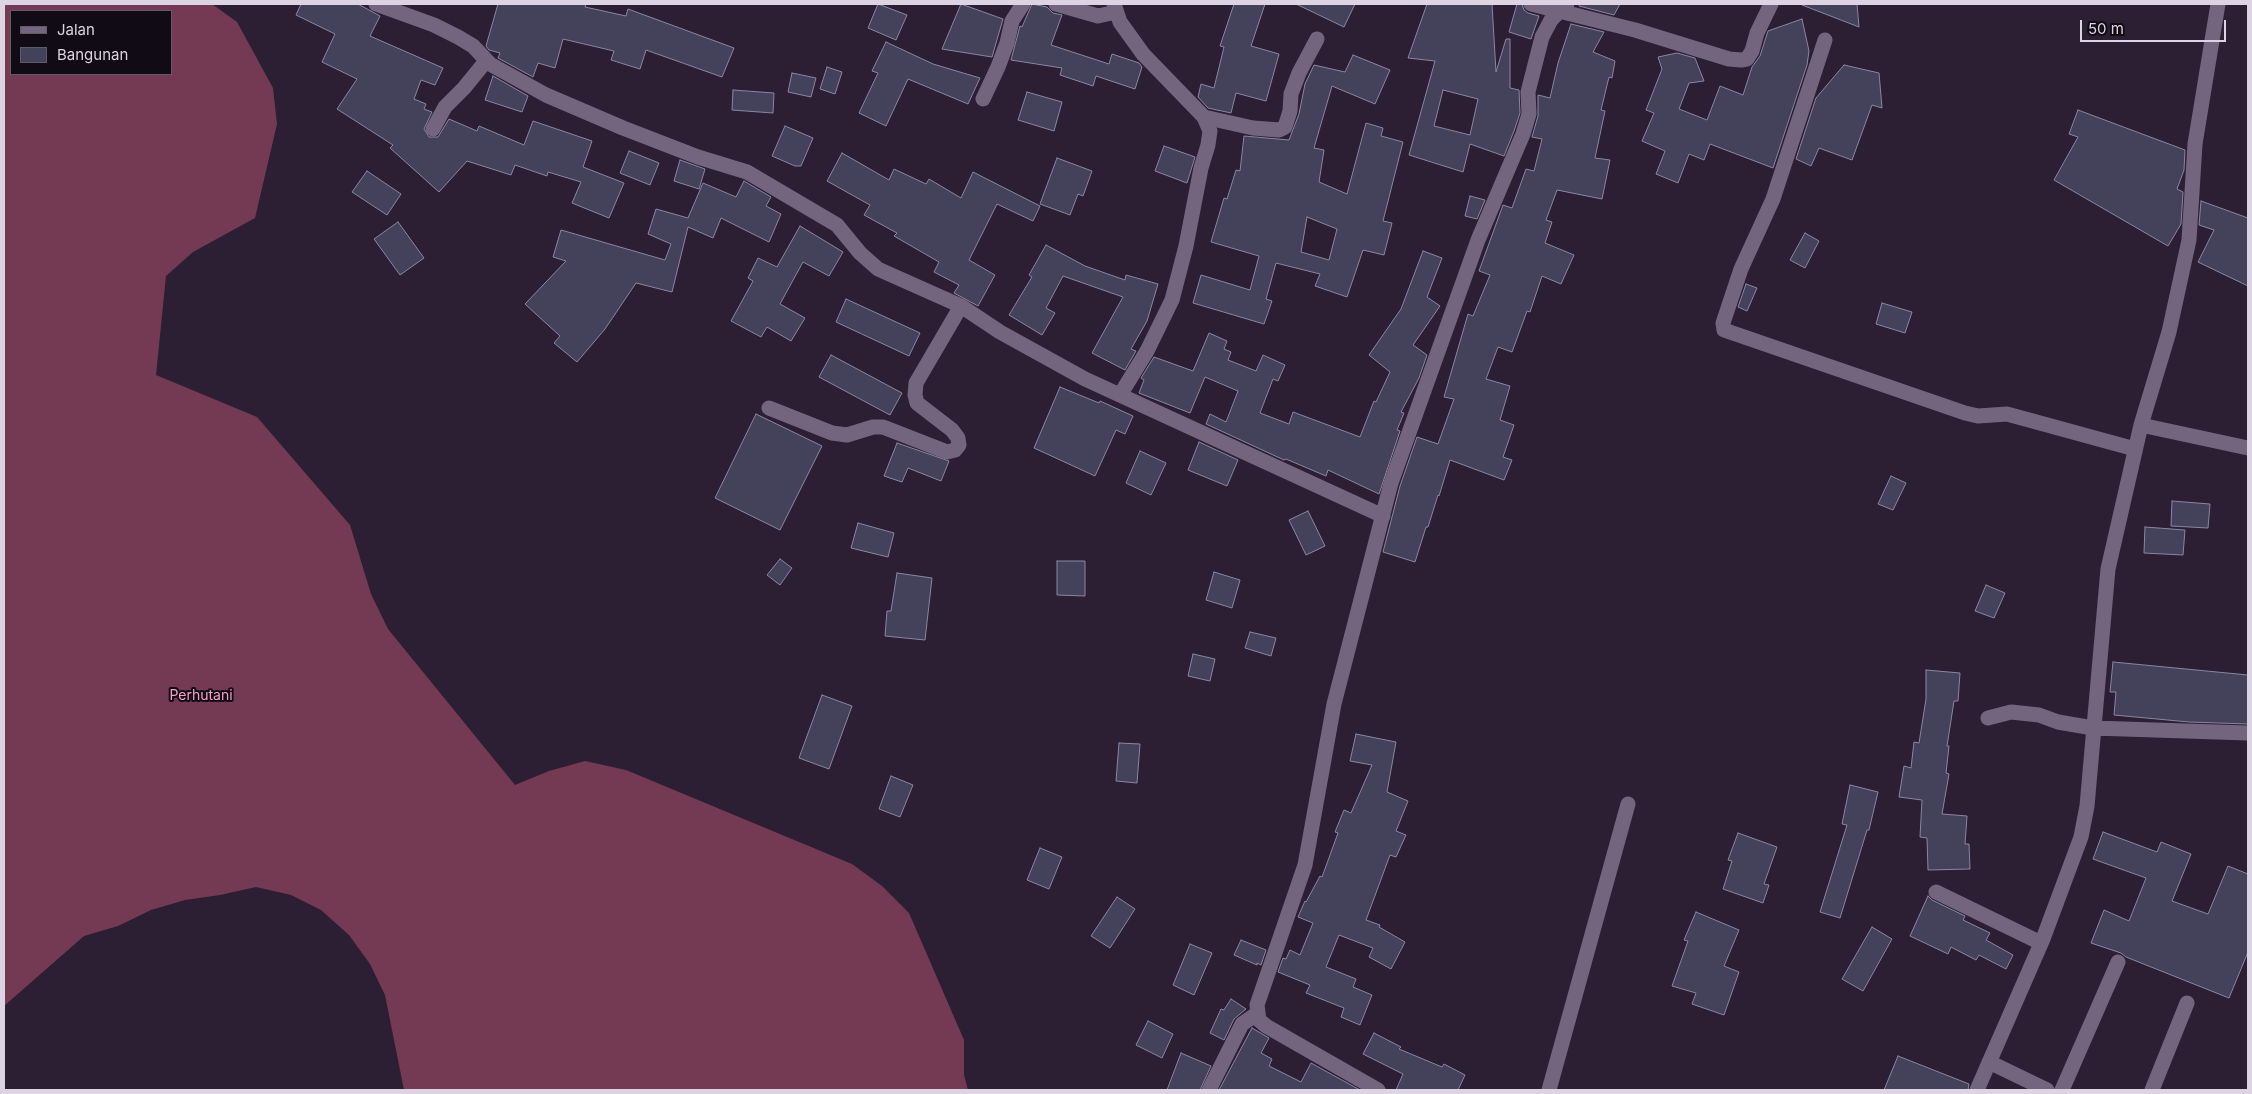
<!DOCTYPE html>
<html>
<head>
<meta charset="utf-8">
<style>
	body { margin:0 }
	#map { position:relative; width:2252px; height:1094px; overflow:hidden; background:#2c1f34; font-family:Inter,sans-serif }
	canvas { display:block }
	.frame { position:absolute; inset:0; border:5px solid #dcd4e2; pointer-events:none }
	.legend { position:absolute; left:10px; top:10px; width:162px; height:65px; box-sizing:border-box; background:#110b15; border:1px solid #625b67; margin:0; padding:6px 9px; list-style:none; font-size:15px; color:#dcd4e2 }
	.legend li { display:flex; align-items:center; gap:10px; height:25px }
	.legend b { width:25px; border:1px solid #625b67 }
	.scale { position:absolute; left:2080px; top:20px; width:146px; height:22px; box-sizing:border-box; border:2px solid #dcd4e2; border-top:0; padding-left:6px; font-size:15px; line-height:18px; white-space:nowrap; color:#dcd4e2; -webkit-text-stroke:4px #110b15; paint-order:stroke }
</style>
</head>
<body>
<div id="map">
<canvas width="2252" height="1094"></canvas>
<div class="frame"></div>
<ul class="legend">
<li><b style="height:6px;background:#74657f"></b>Jalan</li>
<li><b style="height:14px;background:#44415a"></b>Bangunan</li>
</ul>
<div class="scale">50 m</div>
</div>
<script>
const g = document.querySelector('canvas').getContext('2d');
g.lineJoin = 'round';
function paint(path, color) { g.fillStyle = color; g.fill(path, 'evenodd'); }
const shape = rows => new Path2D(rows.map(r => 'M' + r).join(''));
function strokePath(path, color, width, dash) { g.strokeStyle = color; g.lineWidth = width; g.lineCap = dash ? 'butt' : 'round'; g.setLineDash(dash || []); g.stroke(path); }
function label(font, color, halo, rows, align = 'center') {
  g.font = font + ' Inter,sans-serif'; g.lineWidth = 4; g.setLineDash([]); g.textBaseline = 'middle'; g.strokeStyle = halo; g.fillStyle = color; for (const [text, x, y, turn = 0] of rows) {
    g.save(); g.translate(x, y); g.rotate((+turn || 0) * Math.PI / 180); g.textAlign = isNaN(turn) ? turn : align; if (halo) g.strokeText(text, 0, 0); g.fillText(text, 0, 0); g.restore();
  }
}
paint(shape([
	[4,4,212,4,237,22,273,88,277,124,255,218,193,252,166,276,156,375,257,417,350,525,371,594,388,629,515,785,549,771,585,761,626,770,852,864,882,886,909,913,964,1040,964,1075,968,1090,404,1090,385,995,370,964,349,935,321,910,291,895,256,887,220,895,185,900,151,910,118,926,84,936,4,1006],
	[11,11,171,11,171,74,11,74]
]), '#743a53');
const building = shape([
	[301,4,358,4,380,16,370,36,443,68,435,85,421,80,414,99,426,104,424,109,432,112,424,129,429,137,438,137,449,119,477,131,479,126,524,145,533,121,592,141,583,167,624,183,609,218,572,203,581,182,548,172,547,176,515,165,511,175,467,161,439,192,390,148,393,145,337,109,357,79,322,62,335,34,296,15,301,4],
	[498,4,586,4,585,7,626,16,628,9,734,48,722,77,646,50,640,69,611,60,614,51,563,39,555,68,538,63,533,77,498,58,500,53,489,50,486,46,498,4],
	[878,4,907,15,896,40,868,28,878,4],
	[961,4,1003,19,992,57,942,49,961,4],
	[1032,4,1047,7,1053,13,1062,15,1051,45,1109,64,1112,54,1139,63,1142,67,1135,89,1096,76,1093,86,1060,75,1062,68,1011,60,1020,26,1022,27,1032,4],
	[1234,4,1265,4,1251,46,1279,54,1266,101,1236,93,1231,113,1208,108,1198,97,1201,84,1214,88,1224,47,1220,46,1234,4],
	[1296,4,1355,4,1344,27,1296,4],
	[1427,4,1492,4,1496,72,1506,39,1510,39,1510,88,1519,90,1520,113,1514,131,1504,156,1470,144,1463,172,1409,155,1435,61,1408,58,1427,4],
	[1443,90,1478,99,1470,135,1434,126,1443,90],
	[1517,4,1522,4,1524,10,1528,13,1539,16,1531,39,1509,32,1517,4],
	[1580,4,1620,4,1614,15,1579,6,1580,4],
	[1803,4,1857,4,1859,27,1802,5,1803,4],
	[1802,19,1809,51,1807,65,1773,168,1710,144,1704,160,1689,154,1678,183,1656,174,1665,151,1642,141,1654,113,1646,110,1662,69,1658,57,1677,53,1695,58,1704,81,1689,83,1679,109,1707,120,1720,86,1743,95,1752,67,1760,56,1768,31,1802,19],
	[1571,24,1604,32,1593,52,1615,61,1612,78,1609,77,1601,110,1605,111,1595,158,1610,160,1602,199,1557,190,1546,220,1552,222,1545,243,1574,255,1561,284,1542,276,1530,312,1527,311,1512,352,1498,347,1486,379,1510,386,1500,420,1514,425,1503,457,1512,460,1504,480,1450,460,1439,496,1438,495,1428,527,1426,527,1415,562,1383,552,1400,486,1417,437,1438,444,1454,399,1444,397,1468,314,1473,316,1490,275,1479,271,1503,205,1512,208,1526,169,1534,171,1542,139,1532,137,1538,116,1538,95,1550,98,1558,63,1571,24],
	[886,42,933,64,980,78,968,104,908,79,886,126,859,113,878,73,872,71,886,42],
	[1353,55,1390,70,1375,104,1332,86,1314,148,1324,150,1319,182,1347,194,1366,123,1383,128,1381,136,1403,142,1383,221,1392,223,1384,255,1363,250,1347,297,1315,286,1320,274,1276,263,1266,299,1272,301,1264,324,1193,303,1201,275,1250,290,1259,256,1211,242,1224,198,1227,199,1236,170,1240,171,1244,136,1289,140,1299,114,1305,84,1314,65,1345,72,1353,55],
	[1307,217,1337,229,1329,260,1301,252,1307,217],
	[1844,65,1879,73,1882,108,1872,105,1852,160,1819,148,1811,166,1796,159,1816,98,1844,65],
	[827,67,842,72,835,94,820,89,827,67],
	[792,73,816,78,811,97,788,92,792,73],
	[493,76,528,96,522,112,485,100,493,76],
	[733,90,774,93,773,113,732,110,733,90],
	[1027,92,1062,102,1054,131,1018,120,1027,92],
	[2078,110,2185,150,2184,170,2177,189,2183,192,2181,224,2168,246,2054,180,2078,137,2069,134,2078,110],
	[785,126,813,138,801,166,795,166,772,156,785,126],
	[1164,146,1195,157,1187,183,1155,171,1164,146],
	[629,151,659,163,650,185,620,173,629,151],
	[842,153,889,180,894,169,926,184,929,179,961,198,973,172,1040,206,1033,221,997,204,969,260,995,275,978,306,954,293,959,285,934,272,939,262,894,236,897,233,864,215,870,205,827,181,842,153],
	[1057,158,1092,171,1083,196,1078,194,1070,215,1040,204,1057,158],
	[680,160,705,169,699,189,674,181,680,160],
	[367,171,401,194,387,215,352,192,367,171],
	[744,181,771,197,766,206,781,214,769,242,721,218,713,238,688,227,672,292,636,283,605,329,577,362,554,343,560,336,525,304,566,261,553,257,561,230,665,260,671,244,648,234,656,209,688,218,703,183,736,197,744,181],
	[1470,196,1485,200,1477,219,1465,216,1470,196],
	[2201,201,2248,218,2248,286,2198,262,2214,230,2199,225,2201,201],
	[398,222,424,258,400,275,374,239,398,222],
	[800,226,843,252,829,276,803,262,780,304,805,318,791,341,767,327,761,337,731,321,753,281,748,278,758,258,777,267,800,226],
	[1805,233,1819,241,1805,268,1790,260,1805,233],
	[1046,245,1085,266,1125,280,1126,275,1158,284,1147,321,1131,349,1136,351,1125,370,1092,353,1123,297,1063,276,1046,308,1055,313,1042,335,1009,315,1032,277,1029,275,1046,245],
	[1423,251,1442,258,1427,297,1440,306,1413,345,1427,355,1419,378,1401,412,1404,413,1397,430,1400,431,1379,494,1328,470,1326,476,1286,459,1284,460,1206,424,1210,414,1226,422,1238,391,1205,377,1190,413,1139,393,1144,380,1141,378,1154,357,1193,371,1209,333,1227,341,1224,349,1231,352,1228,360,1256,371,1263,355,1285,365,1278,381,1273,379,1260,413,1289,424,1293,412,1360,437,1374,401,1376,402,1390,372,1369,355,1401,309,1423,251],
	[1746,284,1757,288,1747,311,1738,307,1746,284],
	[846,299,920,333,909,356,836,322,846,299],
	[1882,303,1912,312,1905,333,1876,324,1882,303],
	[831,355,902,393,890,415,819,377,831,355],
	[1060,387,1099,403,1100,401,1133,416,1125,434,1116,430,1095,476,1034,448,1060,387],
	[756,414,822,446,780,530,715,498,756,414],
	[1199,442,1238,460,1227,486,1188,470,1199,442],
	[897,443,949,461,941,481,908,468,902,482,884,476,897,443],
	[1140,451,1166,463,1151,495,1126,483,1140,451],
	[1891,476,1906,483,1893,510,1878,504,1891,476],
	[2172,501,2210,504,2208,528,2171,526,2172,501],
	[1308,511,1325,546,1306,555,1289,520,1308,511],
	[858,523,894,533,888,557,851,548,858,523],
	[2145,527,2185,530,2183,555,2144,553,2145,527],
	[780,559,792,568,780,585,767,575,780,559],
	[1057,561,1085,561,1085,596,1057,595,1057,561],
	[1214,572,1240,580,1232,608,1206,600,1214,572],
	[897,573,932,578,925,640,885,636,887,611,891,611,897,573],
	[1986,585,2005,593,1994,618,1975,611,1986,585],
	[1250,632,1276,638,1271,656,1245,648,1250,632],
	[1193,654,1215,659,1210,681,1188,676,1193,654],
	[2113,662,2248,675,2248,724,2189,722,2114,715,2116,692,2110,692,2113,662],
	[1926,670,1960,673,1958,701,1954,701,1947,746,1949,746,1946,773,1949,774,1942,814,1967,816,1965,844,1969,844,1970,869,1928,870,1927,838,1920,837,1922,800,1899,797,1904,766,1911,768,1914,742,1919,743,1926,699,1926,670],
	[822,695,852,706,829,769,799,758,822,695],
	[1356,734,1396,742,1387,792,1408,801,1396,831,1406,835,1396,857,1390,855,1366,920,1380,925,1379,927,1405,942,1391,969,1369,957,1373,948,1339,935,1326,967,1356,979,1353,987,1372,995,1360,1025,1341,1017,1344,1008,1306,993,1310,985,1278,972,1283,958,1286,959,1290,950,1300,955,1313,923,1298,917,1305,901,1306,902,1320,876,1322,877,1338,833,1335,832,1344,810,1351,813,1372,765,1350,761,1356,734],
	[1119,743,1140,744,1137,783,1116,781,1119,743],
	[891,776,913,785,900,817,879,809,891,776],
	[1850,785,1878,792,1869,830,1867,830,1840,918,1820,912,1847,825,1842,824,1850,785],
	[2103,832,2157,852,2161,842,2191,854,2172,901,2208,914,2228,866,2248,874,2248,952,2229,998,2126,957,2121,953,2091,943,2104,910,2129,921,2146,878,2093,859,2103,832],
	[1738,833,1777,847,1764,884,1769,885,1763,903,1723,889,1732,861,1728,860,1738,833],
	[1040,848,1062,857,1049,889,1027,880,1040,848],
	[1928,896,1932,900,1965,916,1963,920,1990,933,1986,940,2013,955,2006,969,1979,955,1976,960,1951,947,1948,954,1910,936,1928,896],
	[1117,897,1135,909,1110,948,1091,936,1117,897],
	[1696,912,1739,930,1724,966,1739,972,1724,1015,1692,1004,1696,993,1672,986,1688,941,1684,940,1696,912],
	[1872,927,1892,939,1863,991,1842,979,1872,927],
	[1241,940,1266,950,1261,965,1257,963,1257,965,1234,955,1241,940],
	[1190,944,1212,953,1194,995,1173,985,1190,944],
	[1231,999,1246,1009,1234,1019,1224,1040,1210,1033,1221,1009,1224,1010,1231,999],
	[1148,1021,1173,1034,1162,1058,1136,1045,1148,1021],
	[1252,1028,1269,1038,1261,1053,1272,1059,1269,1066,1301,1082,1311,1063,1360,1090,1219,1090,1252,1028],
	[1374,1033,1401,1047,1399,1049,1442,1067,1444,1064,1465,1075,1458,1090,1396,1090,1403,1074,1363,1054,1374,1033],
	[1181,1053,1211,1066,1200,1090,1167,1090,1181,1053],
	[1898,1056,1969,1084,1968,1090,1884,1090,1898,1056]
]);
paint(building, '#44415a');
strokePath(building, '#8a87a3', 1);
strokePath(shape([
	[376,4,434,25,458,37,473,46,490,64,546,95,623,128,698,157,747,172,837,225,860,253,878,269,961,306,1000,332,1085,379,1383,516],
	[1056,4,1098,16,1116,12],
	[1114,4,1120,22,1143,54,1204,117,1210,131,1208,145,1201,168,1186,246,1172,300,1147,351,1120,395],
	[1531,4,1635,30,1729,59,1741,60,1747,59,1752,51,1757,33,1771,4],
	[1825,40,1773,199,1741,269,1723,323,1724,330,1965,413,1978,416,2007,414,2135,449],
	[983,99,998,67,1007,43,1012,21,1023,4],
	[1204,117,1253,128,1279,130,1285,127,1290,111,1291,94,1299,73,1317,39],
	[433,129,445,107,464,88,486,61],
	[769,408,832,433,847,435,873,427,883,427,947,452,955,450,959,445,958,438,952,430,917,403,915,395,916,383,961,306],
	[2141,425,2248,448],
	[1988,718,2011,712,2039,715,2058,722,2093,728,2248,733],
	[1936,892,2041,943],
	[1989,1062,2047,1090],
	[1209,1090,1242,1024,1258,1013],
	[1378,1090,1266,1026,1259,1020,1257,1005,1305,865,1334,704,1391,483,1478,240,1523,134,1529,114,1528,92,1542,37,1551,20,1567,4],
	[1549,1090,1628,804],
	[1977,1090,2043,939,2081,837,2087,806,2108,569,2141,425,2169,332,2189,240,2195,144,2218,4],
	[2062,1090,2118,962],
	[2152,1090,2187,1003]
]), '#74657f', 15);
label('14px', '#fba0c5', '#110b15', [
	["Perhutani",201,696]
]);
</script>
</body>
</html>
